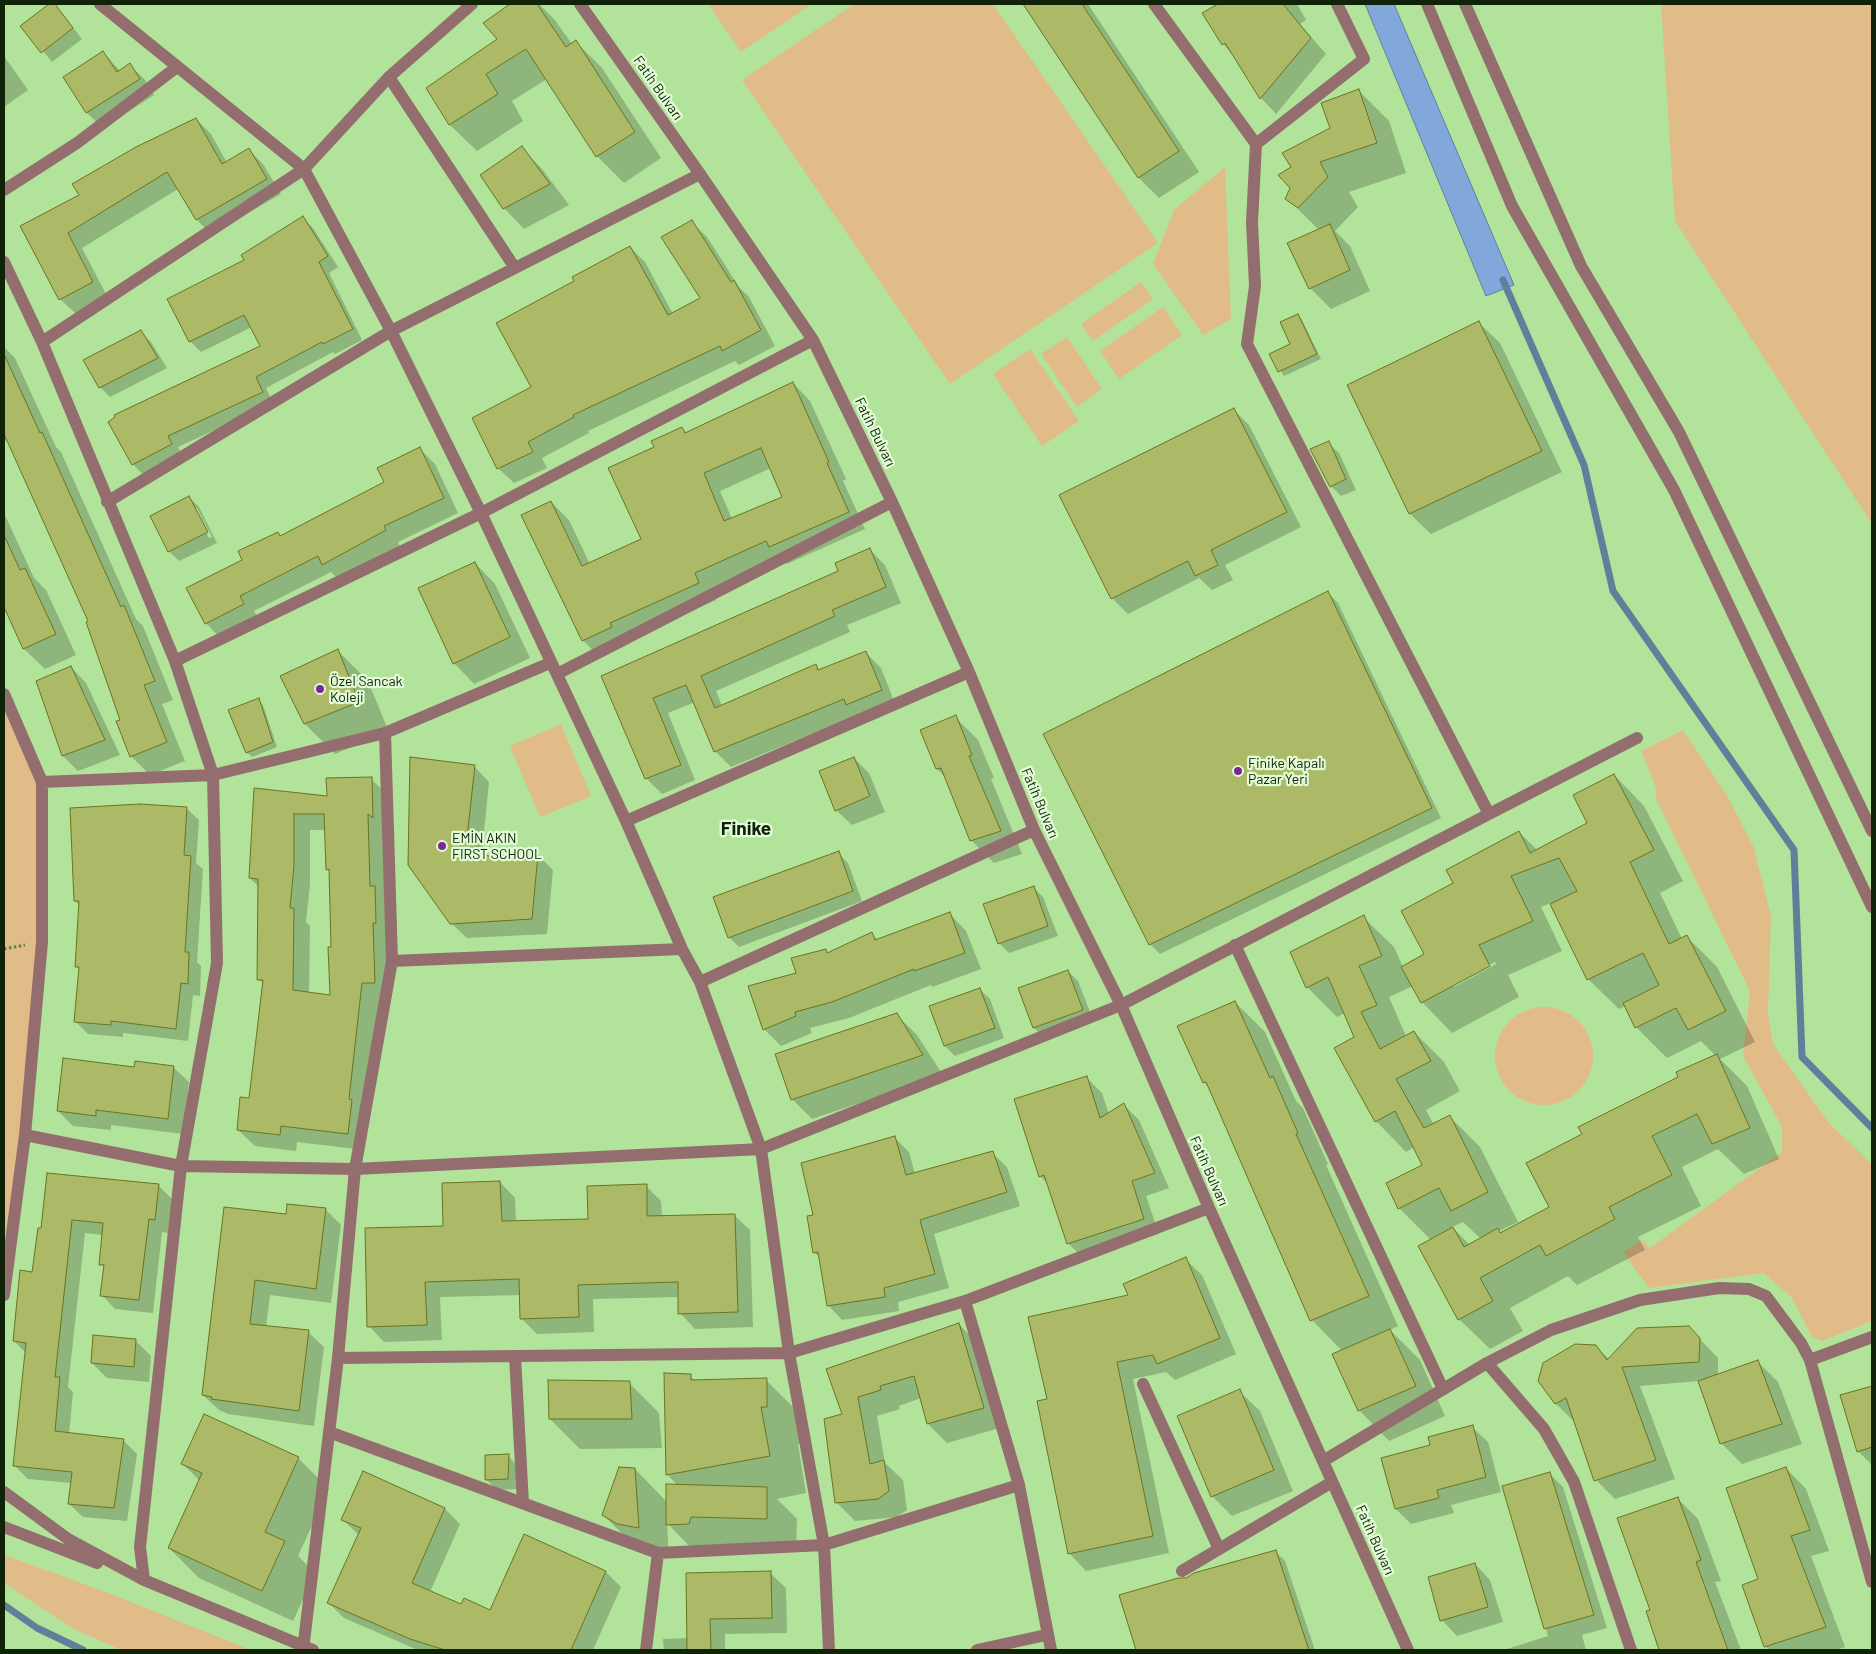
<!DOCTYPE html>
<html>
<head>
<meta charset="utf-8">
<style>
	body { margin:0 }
	#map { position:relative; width:1876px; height:1654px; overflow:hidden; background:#b1e39b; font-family:Barlow,sans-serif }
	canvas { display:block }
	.frame { position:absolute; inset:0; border:5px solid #102207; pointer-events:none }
</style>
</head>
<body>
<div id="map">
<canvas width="1876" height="1654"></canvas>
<div class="frame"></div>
</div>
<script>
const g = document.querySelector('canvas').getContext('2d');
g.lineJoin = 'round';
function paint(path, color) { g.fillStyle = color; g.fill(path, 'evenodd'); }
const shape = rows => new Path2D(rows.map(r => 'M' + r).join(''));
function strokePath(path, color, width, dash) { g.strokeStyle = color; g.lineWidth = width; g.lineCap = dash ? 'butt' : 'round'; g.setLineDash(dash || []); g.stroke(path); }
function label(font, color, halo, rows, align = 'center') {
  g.font = font + ' Barlow,sans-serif'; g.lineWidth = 4.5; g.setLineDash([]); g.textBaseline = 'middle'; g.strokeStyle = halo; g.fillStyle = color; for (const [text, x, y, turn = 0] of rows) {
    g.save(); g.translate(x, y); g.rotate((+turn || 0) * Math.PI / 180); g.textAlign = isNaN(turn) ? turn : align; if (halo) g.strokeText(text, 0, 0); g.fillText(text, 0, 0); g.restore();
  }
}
paint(shape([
	[708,4,812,4,741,52],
	[854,4,993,4,1158,243,950,384,742,80],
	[1661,4,1872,4,1872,524,1675,221],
	[1225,167,1231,319,1203,335,1153,264,1174,210],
	[1141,282,1153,299,1093,341,1081,324],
	[1163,307,1182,335,1119,379,1100,351],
	[1067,337,1102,389,1077,407,1041,354],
	[1030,349,1079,421,1042,446,993,374],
	[4,694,42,782,42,942,4,1295],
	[561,724,591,796,540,817,510,746],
	[1683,730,1728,797,1753,846,1771,915,1768,1016,1773,1044,1829,1123,1872,1164,1872,1321,1822,1341,1812,1337,1792,1298,1764,1273,1649,1288,1623,1252,1642,1240,1650,1248,1782,1152,1782,1127,1743,1056,1750,991,1656,799,1656,788,1641,751],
	'1495 1056a49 49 0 1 1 98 0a49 49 0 1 1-98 0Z',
	[4,1555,103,1591,251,1650,121,1650,72,1628,4,1583]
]), '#e1bc88');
const water = shape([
	[1365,4,1394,4,1514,285,1486,296,1365,4]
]);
paint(water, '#82a7da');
strokePath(water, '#607f9b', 1);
paint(shape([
	[51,4,62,13,82,39,52,62,22,26],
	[512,4,539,4,554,19,572,44,576,42,602,68,661,158,624,183,597,156,547,79,512,101,523,121,477,151,450,125,428,89,498,40,485,23],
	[1024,4,1088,4,1199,172,1159,198,1139,178],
	[1220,4,1297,4,1306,20,1300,24,1326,54,1276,114,1261,98,1236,58,1223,44,1204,13],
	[103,52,120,71,130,65,145,80,154,95,103,128,87,113,65,77],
	[4,56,28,90,4,107],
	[1359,91,1389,121,1406,173,1349,192,1358,207,1335,231,1350,246,1370,291,1331,309,1310,288,1319,230,1287,198,1291,188,1293,167,1331,128],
	[196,119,211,134,227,163,249,150,263,164,281,194,211,234,197,220,178,189,82,248,107,296,75,313,60,299,22,227,81,195],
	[522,148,542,169,569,205,524,229,504,208],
	[303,218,313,228,338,267,329,273,362,340,335,354,333,352,266,388,273,403,178,447,182,455,143,475,133,464,262,347,252,327,201,352,190,341,246,261],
	[691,222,707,237,739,287,749,297,775,346,739,365,735,361,588,431,589,433,542,458,547,468,514,483,498,468,575,281,630,247,645,262,673,314,702,299],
	[1298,315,1302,320,1321,359,1284,376,1271,355,1292,345],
	[1479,323,1500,343,1562,472,1431,534,1410,514,1349,385],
	[141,332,151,342,167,368,110,397,100,387],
	[4,347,15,358,56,447,61,452,136,619,143,626,173,700,162,704,185,761,150,775,131,756,122,720,90,622,8,440,4,442],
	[793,383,810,401,846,479,843,481,865,529,787,564,782,558,711,590,716,600,627,640,629,644,600,658,583,640,551,502,569,520,590,564,642,539,656,447,682,428,687,433],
	[771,468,784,497,732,519,720,491],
	[1234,410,1249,425,1301,527,1225,565,1233,580,1212,590,1199,578,1128,614,1112,598],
	[1328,443,1339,453,1356,490,1341,496,1331,486],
	[420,449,435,464,458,513,398,542,400,546,338,579,331,572,254,611,259,620,221,639,206,623,244,560,277,533,281,537,386,483],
	[189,497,199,507,217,543,179,561,169,551,151,517],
	[194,508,197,508,212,537,209,538],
	[4,513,34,578,46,590,76,655,45,669,24,649,4,604],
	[870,550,885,565,901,603,847,625,850,632,716,691,722,706,816,666,821,671,865,652,881,668,896,706,858,715,731,767,715,751,695,702,668,713,695,780,662,794,646,778,603,676,840,571],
	[475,563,495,584,530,658,474,684,454,663],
	[1328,593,1338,603,1441,818,1160,954,1150,944],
	[337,650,368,681,389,732,335,754,305,724],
	[71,667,86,683,120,755,78,771,63,756],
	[259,700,263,705,277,747,252,757,247,752],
	[955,717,978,740,994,778,991,779,1022,854,994,863,971,840,945,777,937,769],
	[854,758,869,773,885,812,852,825,836,810],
	[474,766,489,782,482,852,487,857,538,855,553,870,547,934,467,938,451,923],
	[1614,775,1644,806,1683,881,1660,893,1682,939,1687,937,1717,967,1755,1042,1720,1059,1747,1086,1779,1159,1744,1174,1718,1149,1682,1167,1701,1206,1638,1237,1645,1250,1577,1285,1568,1276,1510,1308,1523,1331,1490,1349,1459,1319,1431,1240,1399,1208,1424,1165,1414,1147,1406,1152,1376,1121,1356,1037,1345,1013,1337,1017,1307,987,1363,917,1394,947,1403,967,1426,955,1455,883,1519,832,1537,850,1589,824],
	[1551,903,1588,979,1619,1009,1625,1006,1637,1028,1667,1058,1701,1041,1716,1056,1583,1134,1551,1208,1502,1234,1499,1231,1518,1222,1480,1147,1450,1117,1434,1125,1426,1110,1460,1091,1444,1062,1414,1032,1406,1036,1389,997,1413,986,1422,1002,1452,1033,1519,997,1508,975,1562,951,1541,907],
	[1495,962,1496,964,1454,987,1454,984],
	[1463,1222,1481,1239,1470,1245,1452,1227],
	[371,779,388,795,392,939,364,1150,297,1142,296,1151,255,1146,238,1130,250,1099,264,984,258,979,259,887,250,878,255,790,328,797],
	[310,830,326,830,327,869,330,872,333,948,331,996,309,994,310,926,306,922,310,884],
	[186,808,199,820,196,863,203,869,197,962,201,966,200,996,193,995,188,1041,123,1033,123,1037,88,1034,75,1021,80,970,76,966,80,906,75,901],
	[838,853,848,863,862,901,739,947,729,937],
	[1033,887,1043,897,1058,936,1009,953,999,943],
	[950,914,966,931,981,969,932,987,931,985,849,1018,810,1028,812,1033,781,1046,764,1029,798,974,825,951,828,953,872,934,878,940],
	[1068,971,1078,981,1093,1020,1044,1038,1034,1028,1020,989],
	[979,989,990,999,1004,1038,955,1056,945,1046,931,1007],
	[1235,1002,1265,1032,1296,1101,1303,1108,1328,1164,1326,1165,1398,1326,1390,1330,1420,1360,1445,1416,1389,1441,1359,1410,1342,1351,1312,1320,1211,1090,1204,1082],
	[896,1014,917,1035,943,1075,812,1119,792,1099],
	[173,1067,189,1082,183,1134,111,1125,111,1130,73,1126,58,1111,136,1068],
	[1087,1078,1102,1093,1109,1114,1124,1105,1139,1120,1169,1188,1146,1196,1159,1234,1083,1258,1068,1243,1048,1184,1040,1176],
	[895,1138,909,1152,915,1174,992,1153,1007,1167,1020,1206,934,1234,949,1288,898,1302,899,1311,842,1320,828,1305,820,1258,814,1252,815,1216],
	[500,1182,515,1198,516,1222,590,1220,646,1186,661,1201,662,1217,734,1215,750,1230,753,1327,695,1329,680,1313,679,1297,593,1299,594,1332,537,1334,521,1318,521,1295,440,1297,442,1340,384,1342,369,1326,444,1227],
	[159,1186,172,1199,168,1233,162,1232,153,1313,115,1309,102,1295,105,1268,101,1264,103,1235,85,1233,68,1387,73,1392,69,1434,123,1440,137,1454,127,1521,83,1517,69,1504,72,1483,28,1479,14,1465,26,1353,14,1341,33,1273,39,1229],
	[225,1208,287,1215,325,1209,341,1225,331,1303,270,1295,266,1327,308,1332,324,1347,314,1426,228,1414,219,1410,203,1395],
	[1185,1259,1202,1275,1236,1354,1175,1380,1166,1372,1133,1379,1169,1553,1086,1571,1070,1554,1039,1402,1048,1400,1129,1296],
	[959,1324,978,1344,1003,1427,947,1443,928,1424,921,1398,899,1406,900,1409,877,1416,885,1463,903,1480,907,1510,897,1517,855,1521,836,1502,844,1415,827,1370],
	[1688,1327,1718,1358,1718,1376,1758,1362,1778,1382,1802,1444,1742,1464,1721,1443,1699,1381,1640,1386,1675,1479,1615,1499,1596,1480,1576,1423,1556,1404,1539,1381,1595,1346,1609,1359],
	[136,1341,151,1356,149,1382,107,1378,92,1363],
	[690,1376,695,1381,766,1380,803,1417,804,1444,798,1444,806,1493,777,1499,797,1519,796,1549,698,1555,667,1523,669,1558,634,1545,603,1515,635,1469,667,1502,678,1486,667,1474],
	[629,1383,659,1413,662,1448,580,1449,550,1419],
	[1872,1387,1872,1465,1858,1451,1842,1396],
	[1239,1391,1260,1411,1293,1491,1232,1516,1212,1496],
	[1472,1427,1488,1442,1501,1492,1451,1505,1454,1513,1411,1524,1396,1509,1383,1459,1432,1446],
	[508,1456,518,1466,518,1489,497,1490,487,1480],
	[298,1458,329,1489,298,1556,315,1573,293,1621,199,1578,169,1548,200,1481,183,1464],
	[1786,1468,1806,1489,1829,1551,1811,1556,1845,1647,1836,1650,1769,1650,1765,1646,1759,1580],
	[363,1473,445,1509,460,1524,430,1592,462,1606,490,1611,524,1535,606,1572,621,1587,593,1650,418,1650,344,1618,329,1603,359,1535,342,1519],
	[1549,1473,1563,1487,1607,1628,1582,1635,1586,1650,1504,1650,1548,1636,1503,1487],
	[1677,1498,1698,1519,1721,1581,1715,1582,1741,1650,1661,1650,1647,1612,1651,1610],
	[1275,1551,1285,1561,1315,1650,1138,1650,1121,1595,1186,1579],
	[1475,1564,1490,1580,1503,1622,1457,1636,1442,1620],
	[770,1573,786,1588,787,1633,725,1634,725,1650,664,1650,663,1639,688,1638,687,1574]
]), '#0003');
strokePath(shape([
	[1503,280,1584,465,1613,591,1794,850,1802,1057,1872,1128],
	[4,1605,37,1628,83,1650]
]), '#607f9b', 7);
const building = shape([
	[49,4,55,4,73,28,41,53,20,26,49,4],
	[510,4,537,4,566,47,576,40,635,132,596,157,526,49,486,74,498,94,449,125,426,88,497,39,483,23,510,4],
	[1023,4,1082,4,1179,151,1138,178,1023,4],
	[1218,4,1283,4,1311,38,1260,99,1225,43,1222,45,1202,13,1218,4],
	[103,51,117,72,130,63,140,79,86,113,63,77,103,51],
	[1359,89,1377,143,1320,162,1328,177,1298,208,1285,199,1290,188,1278,175,1291,167,1282,153,1330,128,1321,103,1359,89],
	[196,118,222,164,249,148,267,179,196,220,167,172,68,233,93,282,59,300,20,226,79,195,72,184,136,147,196,118],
	[522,146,550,184,503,209,480,175,522,146],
	[303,216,328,256,319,262,353,329,323,344,322,342,256,377,263,392,168,436,172,444,132,465,108,422,115,417,114,415,260,346,244,315,189,342,167,299,244,260,241,255,303,216],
	[692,220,731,282,734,280,761,330,722,351,720,346,573,415,574,417,528,442,533,452,497,469,472,418,531,387,496,323,574,281,572,277,630,246,668,315,700,298,661,237,692,220],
	[1330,224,1350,270,1309,289,1287,243,1330,224],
	[1298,314,1317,354,1278,372,1269,354,1290,344,1280,322,1298,314],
	[1479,321,1542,451,1409,514,1347,385,1479,321],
	[141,330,158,358,99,388,83,360,141,330],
	[4,354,40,433,42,432,121,607,124,605,155,681,144,685,167,742,130,757,116,721,120,720,86,622,88,621,4,434,4,354],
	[793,382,829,462,827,463,849,512,769,547,766,541,695,573,699,583,610,623,612,627,582,641,521,515,551,501,582,566,641,539,608,468,654,447,651,441,682,427,685,433,793,382],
	[761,448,782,497,724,521,704,473,761,448],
	[1234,408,1287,512,1211,550,1218,565,1195,576,1188,561,1111,599,1059,495,1234,408],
	[1329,441,1346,479,1330,487,1310,449,1329,441],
	[420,447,444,498,384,526,386,530,322,565,318,556,240,596,244,604,205,624,186,588,242,560,238,551,278,532,280,536,384,482,377,468,420,447],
	[189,496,208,532,168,552,150,516,189,496],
	[4,535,20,570,25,568,56,634,23,649,4,607,4,535],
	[870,548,886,587,832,610,835,616,701,676,715,708,816,664,818,670,866,651,882,690,846,705,844,699,714,752,686,685,653,698,681,765,645,779,601,676,838,571,835,563,870,548],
	[475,562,510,637,453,664,418,588,475,562],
	[1328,591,1432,808,1149,945,1043,734,1328,591],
	[338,649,359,702,304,724,280,676,338,649],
	[71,666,105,740,62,756,36,681,71,666],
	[259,698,273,742,246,753,228,710,259,698],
	[956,715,972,755,969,756,1001,831,970,841,941,768,936,769,920,730,956,715],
	[410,757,475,765,467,838,488,856,538,854,532,919,450,924,408,865,410,757],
	[854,757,870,796,835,811,819,771,854,757],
	[1614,774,1654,850,1630,862,1669,944,1687,935,1726,1011,1688,1030,1676,1008,1635,1028,1623,1003,1659,985,1643,953,1587,980,1550,904,1577,891,1559,858,1511,876,1533,921,1479,945,1490,966,1421,1003,1401,967,1424,954,1401,911,1453,883,1446,870,1519,831,1530,853,1587,823,1573,795,1614,774],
	[372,777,373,818,368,814,370,886,375,886,376,923,373,923,375,983,362,983,349,1099,352,1100,348,1134,281,1126,280,1135,237,1130,240,1097,249,1098,263,980,257,980,258,879,249,878,254,788,327,796,326,778,372,777],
	[294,814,324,814,326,870,329,869,331,947,328,947,330,995,293,990,294,908,290,908,294,866,294,814],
	[140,804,187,807,184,855,191,856,185,952,189,952,188,984,181,983,176,1029,111,1021,111,1025,74,1022,79,967,75,967,79,901,74,901,70,808,140,804],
	[839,851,853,891,728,938,713,897,839,851],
	[1034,886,1048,926,998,944,983,904,1034,886],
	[950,912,965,953,914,971,914,969,832,1002,795,1012,796,1016,763,1030,748,986,796,973,791,958,826,949,827,953,872,932,875,940,950,912],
	[1364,915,1382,956,1359,966,1377,1005,1361,1012,1380,1049,1414,1031,1431,1061,1396,1079,1424,1128,1450,1115,1488,1192,1451,1211,1439,1188,1398,1209,1386,1183,1422,1165,1395,1111,1375,1122,1334,1048,1354,1037,1328,977,1306,988,1290,952,1364,915],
	[1068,970,1083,1010,1033,1028,1018,988,1068,970],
	[980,988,995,1028,944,1046,929,1006,980,988],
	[1235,1001,1270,1078,1273,1076,1298,1133,1296,1134,1369,1296,1310,1321,1206,1082,1203,1083,1177,1026,1235,1001],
	[897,1013,923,1055,791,1100,775,1054,897,1013],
	[1717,1054,1750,1128,1712,1144,1697,1114,1652,1136,1672,1175,1609,1207,1615,1219,1546,1256,1540,1245,1480,1278,1493,1301,1458,1320,1418,1246,1453,1227,1464,1247,1498,1228,1500,1233,1549,1207,1526,1163,1582,1134,1578,1127,1678,1077,1676,1072,1717,1054],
	[63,1058,134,1067,135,1061,174,1066,168,1119,96,1110,96,1116,57,1111,63,1058],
	[1087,1076,1100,1118,1124,1103,1155,1173,1132,1181,1144,1219,1067,1244,1044,1175,1039,1177,1014,1099,1087,1076],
	[895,1136,906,1175,993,1151,1007,1192,920,1220,935,1274,884,1288,885,1297,827,1306,818,1252,813,1253,807,1216,813,1215,801,1163,895,1136],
	[47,1173,159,1184,155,1220,149,1219,139,1300,100,1296,104,1265,99,1265,103,1223,72,1220,55,1377,60,1377,55,1431,124,1439,114,1508,68,1504,72,1472,13,1466,26,1343,13,1341,20,1270,32,1272,38,1228,41,1228,47,1173],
	[500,1181,502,1221,588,1219,587,1186,647,1184,647,1216,735,1214,738,1312,678,1314,678,1282,578,1285,579,1317,520,1319,519,1279,425,1282,427,1325,367,1327,365,1228,443,1226,442,1183,500,1181],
	[287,1204,326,1208,316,1289,255,1280,250,1324,309,1330,299,1411,211,1399,212,1397,202,1395,224,1207,286,1214,287,1204],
	[1186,1257,1220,1338,1157,1364,1153,1355,1117,1362,1153,1536,1068,1554,1037,1401,1047,1399,1028,1317,1128,1295,1123,1284,1186,1257],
	[959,1323,984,1408,927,1424,914,1376,880,1386,881,1390,858,1397,870,1464,884,1460,889,1491,878,1499,835,1503,824,1419,842,1414,826,1369,959,1323],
	[1689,1326,1700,1338,1699,1362,1622,1367,1656,1460,1594,1481,1566,1398,1555,1404,1538,1381,1543,1363,1575,1344,1596,1345,1607,1360,1637,1328,1689,1326],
	[1390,1329,1416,1386,1358,1411,1332,1354,1390,1329],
	[93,1335,136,1339,134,1367,91,1363,93,1335],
	[1758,1360,1782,1424,1720,1444,1698,1381,1758,1360],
	[664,1373,691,1374,691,1380,767,1378,767,1407,761,1407,770,1456,666,1475,664,1373],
	[548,1380,630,1381,632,1419,549,1419,548,1380],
	[1872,1386,1872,1447,1857,1452,1840,1395,1872,1386],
	[1240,1389,1274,1470,1211,1497,1177,1416,1240,1389],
	[204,1414,299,1457,265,1532,285,1541,262,1591,168,1548,202,1473,181,1464,204,1414],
	[1473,1425,1486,1477,1437,1490,1439,1498,1395,1509,1381,1458,1430,1445,1428,1437,1473,1425],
	[509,1454,508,1479,485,1480,485,1455,509,1454],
	[619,1467,635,1468,639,1528,617,1524,602,1515,619,1467],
	[1786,1467,1810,1530,1791,1536,1826,1627,1764,1647,1742,1585,1758,1579,1726,1488,1786,1467],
	[363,1471,445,1508,412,1583,461,1604,464,1598,490,1610,524,1534,606,1571,571,1650,445,1650,410,1639,327,1603,361,1528,341,1520,363,1471],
	[1550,1472,1594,1615,1544,1629,1502,1486,1550,1472],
	[666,1484,767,1487,767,1519,691,1517,689,1524,666,1525,666,1484],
	[1678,1497,1701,1560,1696,1562,1728,1650,1659,1650,1646,1611,1650,1610,1617,1518,1678,1497],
	[1276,1550,1309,1650,1136,1650,1119,1595,1178,1578,1186,1578,1194,1573,1276,1550],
	[1475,1563,1488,1607,1440,1621,1428,1577,1475,1563],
	[771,1571,772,1618,710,1619,711,1650,687,1650,686,1573,771,1571]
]);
paint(building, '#acb967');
strokePath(building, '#69741e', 1);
strokePath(shape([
	[4,949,25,945]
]), '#5e7f4e', 3, [2.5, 2.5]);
strokePath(shape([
	[100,4,304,169,391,331,481,513,626,821,682,949,700,982,761,1149,789,1353,824,1545,829,1650],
	[580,4,700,174,813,340,892,502,969,672,1034,830,1121,1005,1209,1208,1408,1650],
	[1154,4,1256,144],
	[1427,4,1512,206,1674,490,1872,907],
	[1465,4,1581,266,1679,432,1872,831],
	[389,77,515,268],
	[4,190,77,143,177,67],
	[4,262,42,342,175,661,213,775,217,963,181,1166,140,1547,144,1580,313,1650],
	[42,342,304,169,389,77,472,4],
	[107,502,391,331,700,174],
	[175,661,481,513,813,340],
	[550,663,385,733,213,775,42,782,42,942,25,1135,181,1166,355,1169,761,1149,1121,1005,1489,814,1247,344,1255,286,1252,222,1256,144,1364,59,1337,4],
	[557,674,892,502],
	[4,694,42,782],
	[1489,814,1637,738],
	[626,821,969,672],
	[1235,945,1443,1389],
	[392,961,682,949],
	[700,982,1034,830],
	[4,1295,25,1135],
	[965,1301,1019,1485,1051,1650],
	[515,1356,523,1503],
	[338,1358,789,1353,965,1301,1209,1208],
	[1810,1360,1872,1337],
	[1487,1363,1544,1429,1574,1482,1631,1650],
	[1143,1384,1219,1549],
	[329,1432,658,1553,824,1545,1019,1485],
	[1323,1461,1487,1363,1551,1330,1640,1300,1719,1288,1749,1289,1766,1296,1801,1343,1810,1360,1872,1582],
	[4,1492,68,1539,144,1580],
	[4,1527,97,1563],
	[1182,1571,1332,1482],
	[303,1650,338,1358,355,1169,392,961,385,733],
	[646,1650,658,1553],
	[977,1650,1046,1635]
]), '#946e6f', 12);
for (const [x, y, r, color] of [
	[320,689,5,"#7b2796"],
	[1238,771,5,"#7b2796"],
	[442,846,5,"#7b2796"]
]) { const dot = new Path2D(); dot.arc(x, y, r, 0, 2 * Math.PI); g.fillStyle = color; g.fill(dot); strokePath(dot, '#e2fcd8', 2); }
label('14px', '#102207', '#e2fcd8', [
	["Fatih Bulvarı",658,88,55],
	["Fatih Bulvarı",875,432,64],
	["Fatih Bulvarı",1040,803,67],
	["Fatih Bulvarı",1209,1171,66],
	["Fatih Bulvarı",1375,1540,66]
]);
label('14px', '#102207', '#e2fcd8', [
	["Özel Sancak",330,681],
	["Koleji",330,697],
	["Finike Kapalı",1248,763],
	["Pazar Yeri",1248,779],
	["EMİN AKIN",452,838],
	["FIRST SCHOOL",452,854]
], 'left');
label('bold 19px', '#102207', '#e2fcd8', [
	["Finike",746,829]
]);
</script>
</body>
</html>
